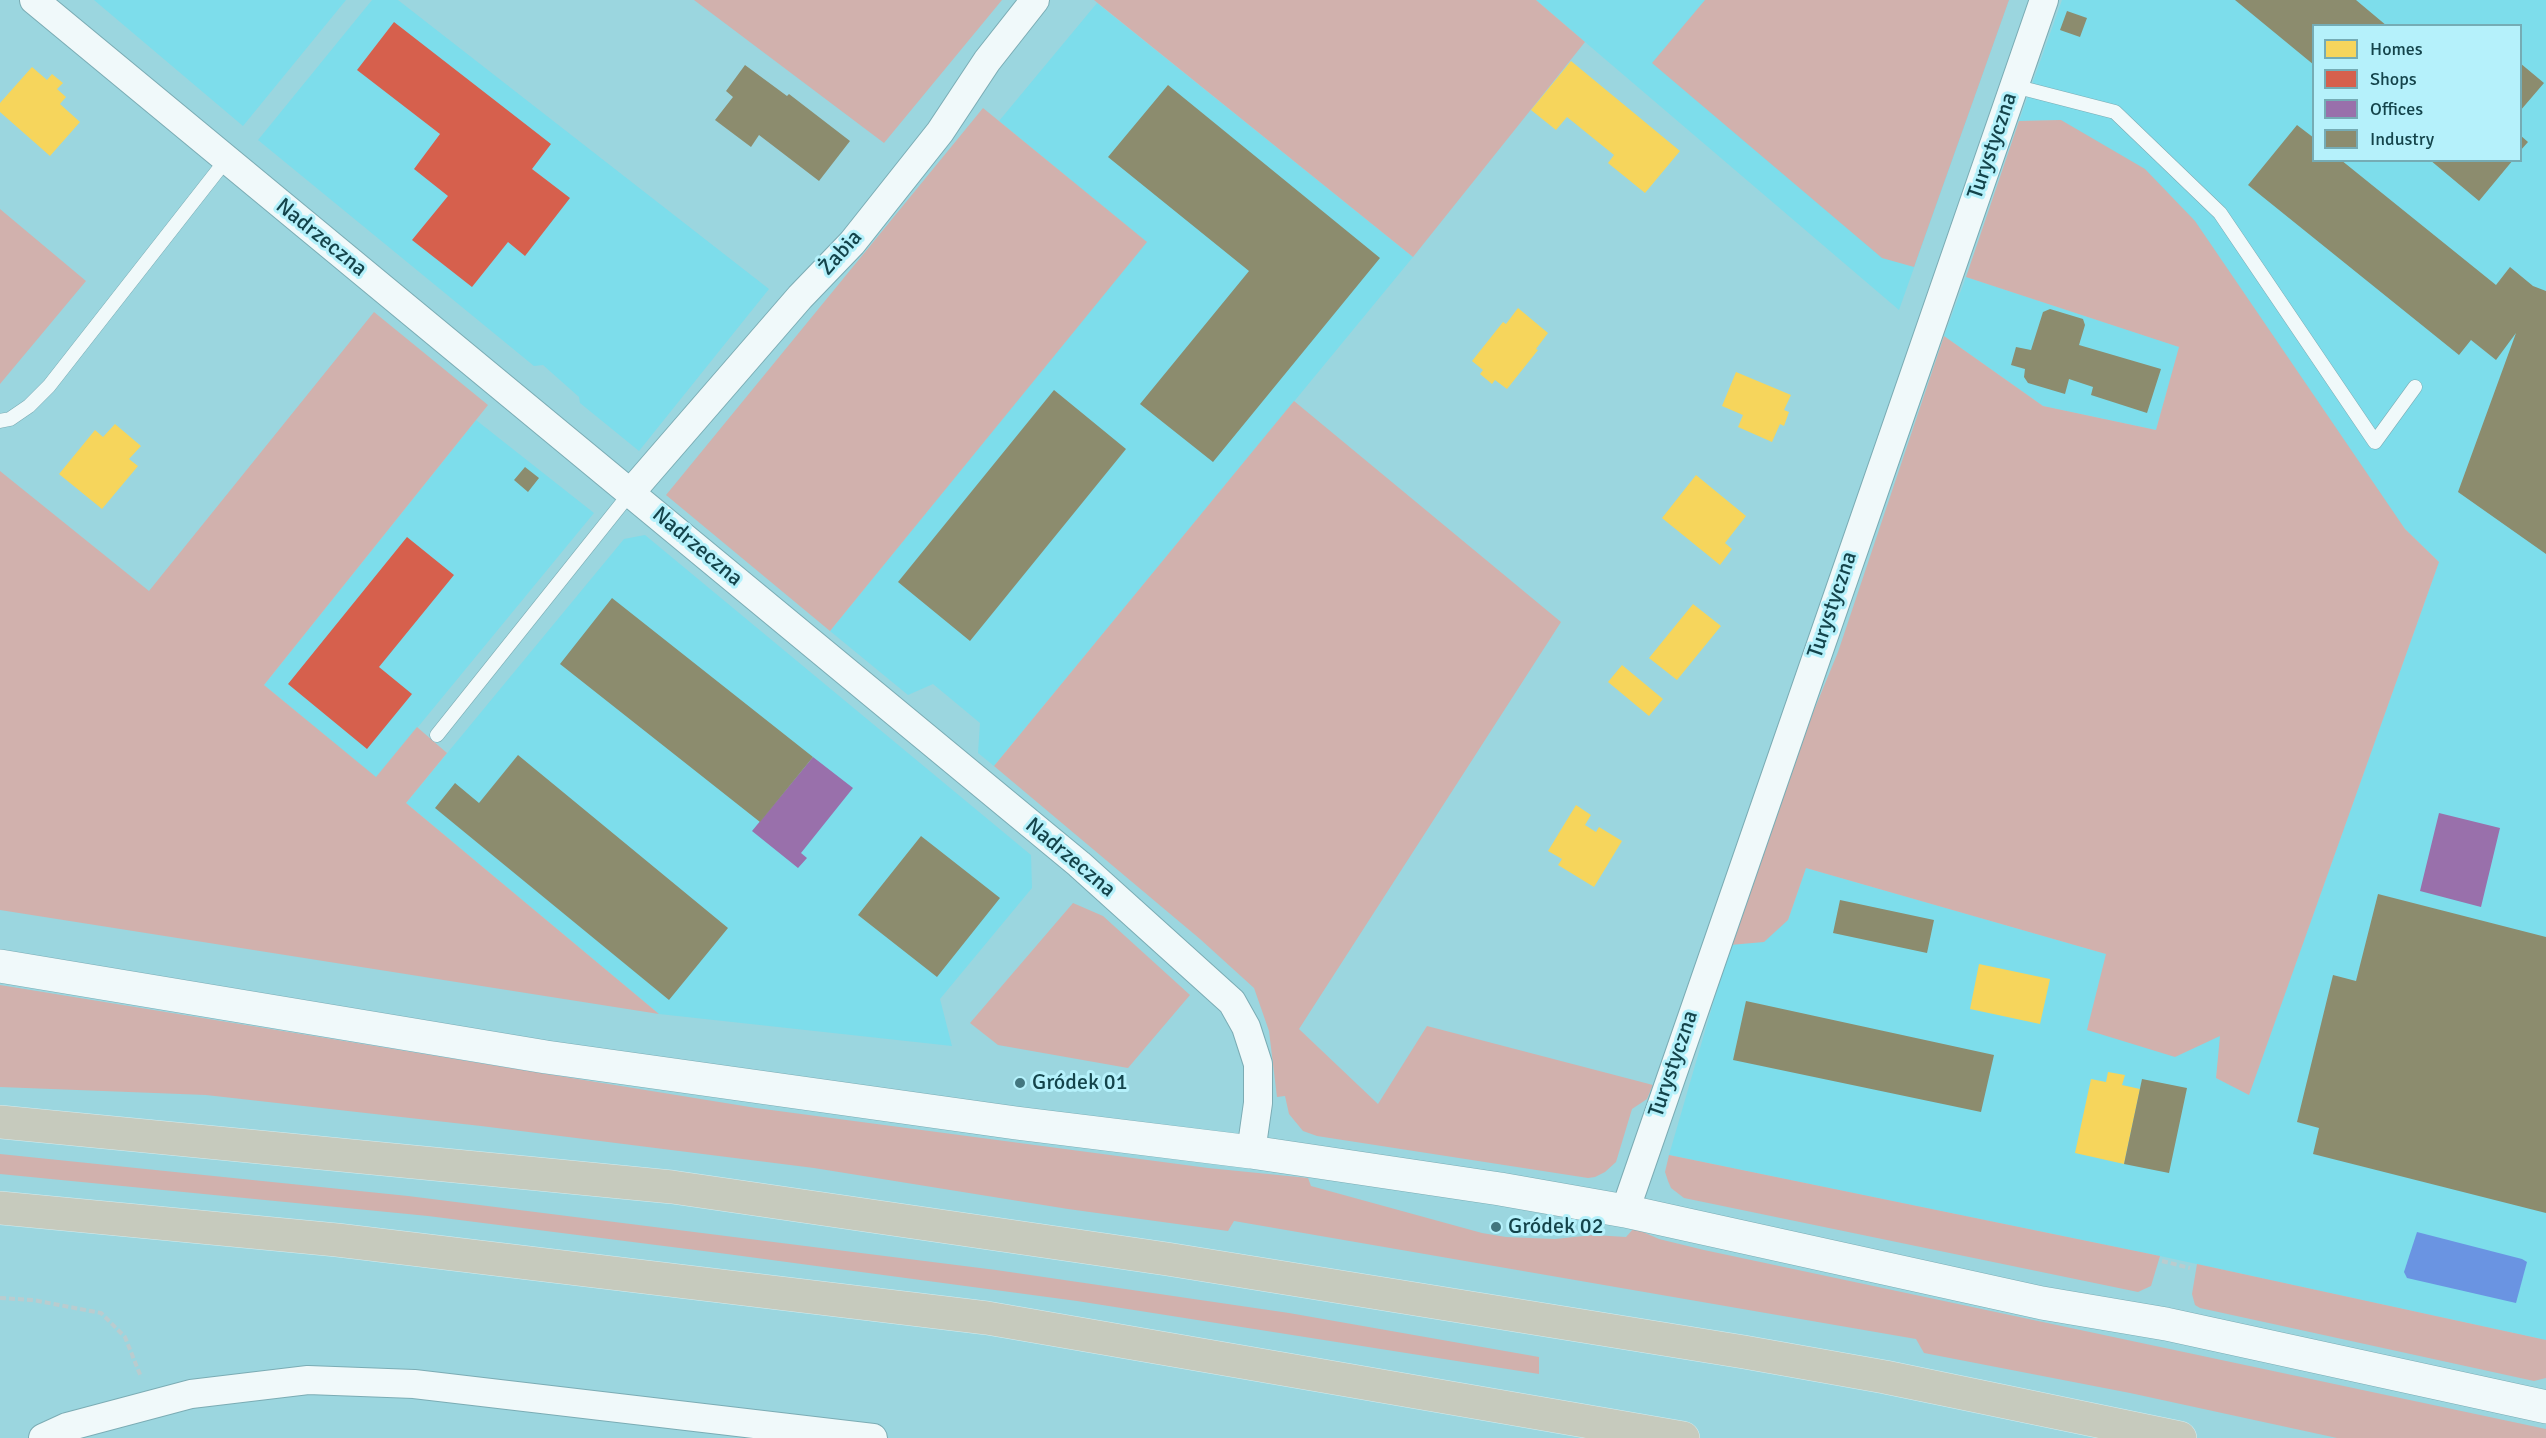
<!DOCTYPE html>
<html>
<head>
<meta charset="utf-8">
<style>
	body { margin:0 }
	#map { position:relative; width:2546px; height:1438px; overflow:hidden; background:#9bd6df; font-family:Signika,sans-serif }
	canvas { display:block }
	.legend { position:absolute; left:2312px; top:24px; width:210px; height:138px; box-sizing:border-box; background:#b5f1fb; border:2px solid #75acb5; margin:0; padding:8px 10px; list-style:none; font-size:18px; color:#14444b }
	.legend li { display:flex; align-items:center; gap:12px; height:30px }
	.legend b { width:30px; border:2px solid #75acb5 }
</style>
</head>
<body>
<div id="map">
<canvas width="2546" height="1438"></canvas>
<ul class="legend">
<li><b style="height:16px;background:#f6d55c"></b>Homes</li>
<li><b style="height:16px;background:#d6604d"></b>Shops</li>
<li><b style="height:16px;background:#9970ab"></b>Offices</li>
<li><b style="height:16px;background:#8c8c6e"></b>Industry</li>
</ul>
</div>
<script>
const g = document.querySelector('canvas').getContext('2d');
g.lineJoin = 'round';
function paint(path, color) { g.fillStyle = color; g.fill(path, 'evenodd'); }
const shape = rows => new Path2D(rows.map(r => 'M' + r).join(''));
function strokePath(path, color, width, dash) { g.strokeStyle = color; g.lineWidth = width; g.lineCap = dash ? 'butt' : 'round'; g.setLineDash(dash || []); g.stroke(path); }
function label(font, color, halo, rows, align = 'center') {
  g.font = font + ' Signika,sans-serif'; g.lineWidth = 6; g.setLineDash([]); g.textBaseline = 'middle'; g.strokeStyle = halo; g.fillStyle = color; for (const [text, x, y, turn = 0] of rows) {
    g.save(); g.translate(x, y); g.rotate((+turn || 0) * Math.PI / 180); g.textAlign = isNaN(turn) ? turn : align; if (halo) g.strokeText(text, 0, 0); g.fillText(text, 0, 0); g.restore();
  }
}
paint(shape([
	[94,0,346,0,243,126],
	[372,0,398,0,769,289,639,451,580,403,579,397,543,365,534,366,258,140],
	[1536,0,2009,0,1899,310,1585,42],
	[2062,0,2546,0,2546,1340,2160,1256,1669,1155,1730,945,1788,920,1806,868,2106,954,2221,1035,2216,1078,2249,1094,2439,562,2405,529,2061,120,2019,121],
	[2314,26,2520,26,2520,160,2314,160],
	[1097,3,1413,257,994,766,978,753,980,723,933,684,908,695,830,631,1146,242,999,121],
	[1966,277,2180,347,2156,430,2043,406,1944,336],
	[476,420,594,513,376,778,264,685],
	[645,535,1031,855,1032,888,940,999,952,1046,659,1014,406,803,624,539]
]), '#7dddeb');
paint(shape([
	[694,0,1002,0,884,143],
	[1094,0,1536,0,1585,42,1413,257],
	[1705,0,2009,0,1914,267,1882,258,1652,63],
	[983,108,1147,242,830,631,666,495],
	[2061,120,2145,169,2195,221,2405,529,2439,562,2249,1095,2216,1078,2220,1036,2175,1057,2087,1030,2106,954,1806,868,1788,920,1764,942,1730,945,1801,742,1838,652,1944,336,2043,406,2156,430,2179,347,1966,277,2019,121],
	[0,209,86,281,0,384],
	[374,312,488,405,264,685,376,777,417,727,447,753,406,803,659,1014,0,910,0,471,149,591],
	[1294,401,1561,622,1299,1029,1378,1104,1427,1026,1653,1085,1647,1099,1632,1109,1616,1162,1605,1172,1595,1177,1588,1178,1317,1136,1303,1131,1289,1114,1285,1096,1277,1097,1269,1031,1254,988,1200,939,994,766],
	[1073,903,1103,916,1190,995,1128,1068,998,1045,970,1023],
	[0,985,756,1108,1208,1168,1308,1178,1311,1186,1482,1233,1506,1237,1555,1239,1594,1235,1626,1237,1634,1228,1659,1239,1704,1250,2546,1429,2546,1438,2337,1438,2130,1393,1924,1353,1916,1339,1234,1221,1228,1231,1068,1209,814,1168,481,1126,206,1095,0,1087],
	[0,1154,408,1196,996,1270,1289,1313,1539,1357,1539,1374,1077,1301,727,1254,428,1216,0,1174],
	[1669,1155,2160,1256,2151,1286,2138,1292,1684,1198,1671,1188,1668,1181,1665,1172],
	[2197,1264,2546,1340,2546,1378,2534,1381,2200,1308,2195,1305,2192,1294]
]), '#d1b1ad');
paint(shape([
	[2417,1232,2522,1259,2527,1262,2516,1303,2407,1278,2404,1272]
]), '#6a94e2');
paint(shape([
	[1571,61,1680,151,1645,193,1608,163,1614,155,1567,117,1556,130,1531,110],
	[32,67,47,80,52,74,63,83,57,89,66,97,60,104,80,122,50,156,0,112,0,103],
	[1518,308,1548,333,1536,349,1538,350,1507,389,1495,380,1492,384,1480,374,1483,370,1472,361,1503,322,1506,324],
	[1736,372,1791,395,1784,410,1789,412,1784,426,1780,424,1772,442,1738,427,1743,415,1722,406],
	[115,424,141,446,129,459,138,466,102,509,59,474,95,430,103,437],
	[1696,475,1746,516,1725,543,1732,549,1720,565,1662,518],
	[1693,604,1721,626,1677,680,1649,658],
	[1622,665,1663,699,1649,716,1608,682],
	[1576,805,1591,815,1585,825,1596,832,1599,827,1622,841,1594,887,1558,865,1562,859,1548,851],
	[1979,964,2050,979,2040,1024,1970,1009],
	[2108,1072,2125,1075,2122,1085,2140,1089,2124,1164,2075,1153,2091,1079,2106,1082]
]), '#f6d55c');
paint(shape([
	[394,22,551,144,532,169,570,198,525,256,508,242,472,287,412,240,448,196,414,169,440,134,357,70],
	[407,537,454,575,379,667,412,694,367,749,288,684]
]), '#d6604d');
paint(shape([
	[813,757,853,788,801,853,807,858,798,868,752,831],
	[2439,813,2500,828,2481,907,2420,891]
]), '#9970ab');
paint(shape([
	[2235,0,2356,0,2387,26,2314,26,2314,65],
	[2067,11,2087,18,2080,37,2060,30],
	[2520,63,2544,83,2520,111],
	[745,65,787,96,789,94,850,141,819,181,759,135,751,147,715,120,733,97,726,91],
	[1168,85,1380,258,1213,462,1140,404,1249,271,1108,157],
	[2297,125,2314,138,2314,160,2341,160,2496,285,2510,267,2533,286,2546,291,2546,554,2458,492,2516,333,2496,360,2471,340,2459,355,2248,185],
	[2520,135,2528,142,2520,151],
	[2430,160,2513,160,2479,201],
	[2050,309,2083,319,2085,325,2079,345,2161,369,2147,413,2091,395,2093,387,2069,379,2065,394,2028,383,2024,377,2025,369,2011,365,2016,347,2031,350,2043,312],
	[1054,390,1126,449,970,641,898,582],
	[525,467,539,478,528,492,514,480],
	[612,598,813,757,760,822,560,664],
	[518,755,728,928,669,1000,435,808,455,783,479,803],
	[921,836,1000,898,937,977,858,915],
	[2378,894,2546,937,2546,1213,2313,1154,2319,1128,2297,1122,2333,975,2356,981],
	[1840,900,1934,920,1927,953,1833,933],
	[1746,1001,1994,1055,1981,1112,1733,1060],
	[2142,1079,2187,1088,2169,1173,2124,1164]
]), '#8c8c6e');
const lane = shape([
	[2014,86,2115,112,2220,213,2375,442,2415,387],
	[0,421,10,419,29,406,49,386,226,160],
	[437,735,631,492]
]);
const street = shape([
	[34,0,1079,864,1232,1002,1246,1027,1258,1064,1258,1103,1251,1152],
	[631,492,800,297,852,243,940,132,987,61,1035,0],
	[1625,1211,2044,0],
	[43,1438,67,1427,191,1394,308,1380,414,1384,873,1438]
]);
const secondary = shape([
	[0,966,546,1057,1016,1123,1251,1152,1500,1189,1625,1211,2042,1303,2166,1324,2546,1407]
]);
const highway = shape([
	[0,1122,672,1187,1167,1259,1744,1352,1885,1377,2180,1438],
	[0,1208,337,1240,987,1318,1683,1438]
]);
strokePath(lane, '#7bacb4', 15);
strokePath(street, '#7bacb4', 30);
strokePath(secondary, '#7bacb4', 34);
strokePath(highway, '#d2edf1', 34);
strokePath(shape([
	[2162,1261,2190,1268],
	[0,1298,33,1300,101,1313,125,1337,141,1377]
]), '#bacccf', 4, [6, 3]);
strokePath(lane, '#f0f9fa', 14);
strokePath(street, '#f0f9fa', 28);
strokePath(secondary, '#f0f9fa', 33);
strokePath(highway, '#c6cabd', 33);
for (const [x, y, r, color] of [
	[1020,1083,6,"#43777f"],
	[1496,1227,6,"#43777f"]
]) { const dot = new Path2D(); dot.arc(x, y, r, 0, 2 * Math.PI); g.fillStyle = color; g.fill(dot); strokePath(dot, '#b5f1fb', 2); }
label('22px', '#14444b', '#b5f1fb', [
	["Turystyczna",1993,146,-71],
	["Nadrzeczna",321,238,39],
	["Żabia",841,253,-48],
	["Nadrzeczna",697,547,40],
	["Turystyczna",1833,605,-71],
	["Nadrzeczna",1070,858,40],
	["Turystyczna",1674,1064,-71]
]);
label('22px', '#14444b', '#b5f1fb', [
	["Gródek 01",1032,1083],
	["Gródek 02",1508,1227]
], 'left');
</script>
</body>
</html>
